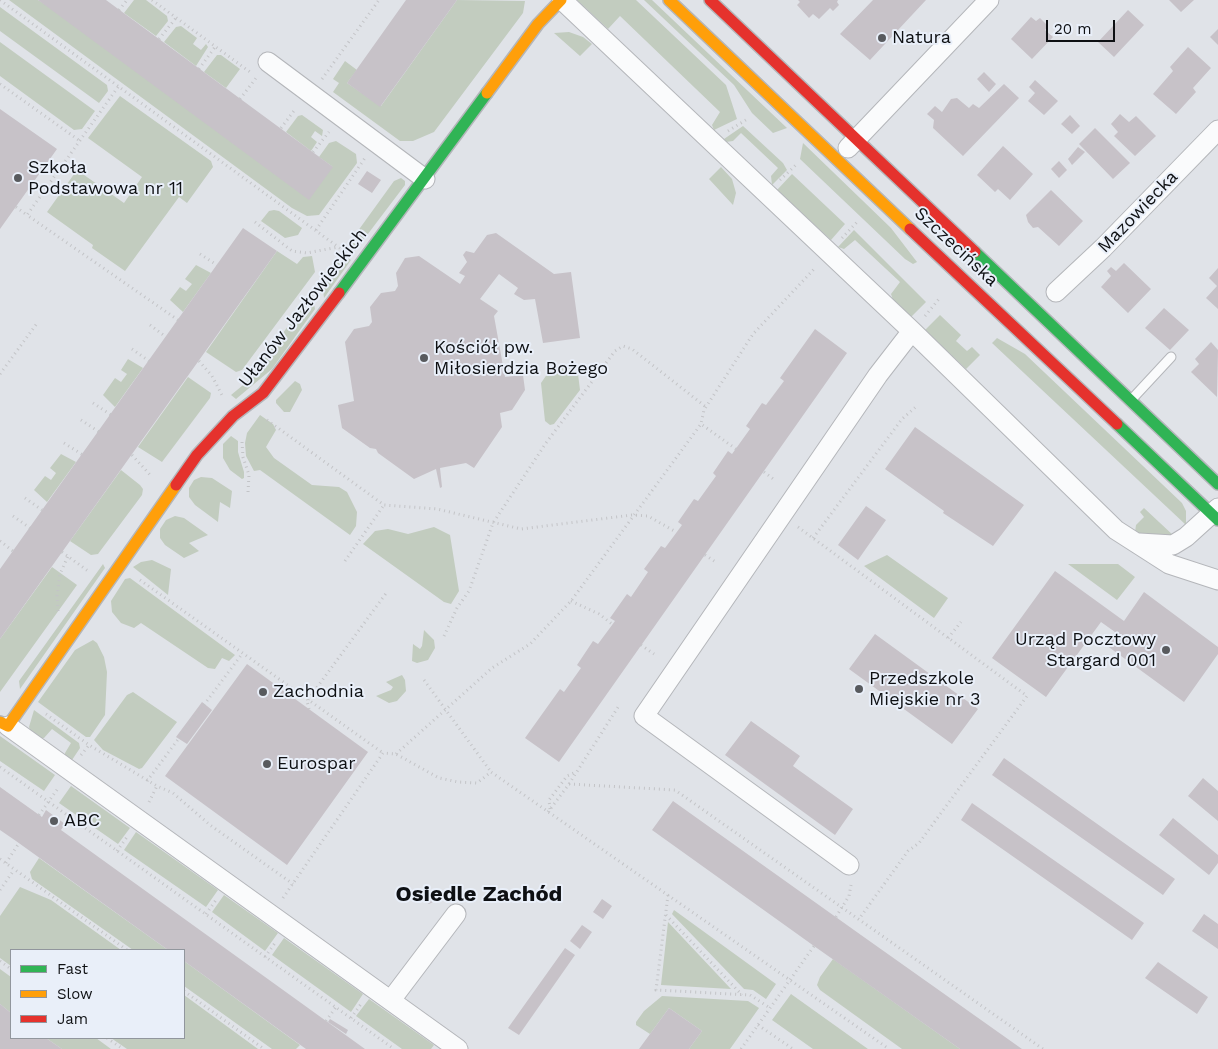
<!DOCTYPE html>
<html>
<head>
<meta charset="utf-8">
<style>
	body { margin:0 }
	#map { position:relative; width:1218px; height:1049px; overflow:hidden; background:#e0e3e8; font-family:"Work Sans",sans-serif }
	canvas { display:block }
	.legend { position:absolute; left:10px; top:949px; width:175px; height:90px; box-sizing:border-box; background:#e9eff9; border:1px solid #91969d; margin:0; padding:6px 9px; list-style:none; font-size:15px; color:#0e1013 }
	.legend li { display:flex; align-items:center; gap:10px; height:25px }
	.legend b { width:25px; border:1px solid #91969d }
	.scale { position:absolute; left:1046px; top:20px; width:69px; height:22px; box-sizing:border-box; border:2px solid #0e1013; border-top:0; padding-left:6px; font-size:15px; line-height:18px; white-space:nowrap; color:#0e1013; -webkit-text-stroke:4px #e9eff9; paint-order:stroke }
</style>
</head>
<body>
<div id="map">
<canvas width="1218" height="1049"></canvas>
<ul class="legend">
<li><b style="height:6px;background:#30b455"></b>Fast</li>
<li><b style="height:6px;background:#ff9f0a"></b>Slow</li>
<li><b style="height:6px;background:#e5322d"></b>Jam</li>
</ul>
<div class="scale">20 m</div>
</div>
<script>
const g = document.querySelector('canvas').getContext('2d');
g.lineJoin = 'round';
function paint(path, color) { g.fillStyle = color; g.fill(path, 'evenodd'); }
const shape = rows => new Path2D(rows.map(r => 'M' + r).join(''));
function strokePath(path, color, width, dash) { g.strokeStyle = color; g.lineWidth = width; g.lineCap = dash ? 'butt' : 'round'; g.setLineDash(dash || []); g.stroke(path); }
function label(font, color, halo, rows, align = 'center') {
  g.font = font + ' "Work Sans",sans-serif'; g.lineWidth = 4; g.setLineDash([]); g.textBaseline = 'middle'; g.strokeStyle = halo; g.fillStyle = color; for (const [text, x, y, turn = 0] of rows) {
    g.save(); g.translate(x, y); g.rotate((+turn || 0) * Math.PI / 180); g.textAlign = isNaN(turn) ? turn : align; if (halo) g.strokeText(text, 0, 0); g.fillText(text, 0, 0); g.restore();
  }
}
paint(shape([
	[9,0,38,0,333,167,319,157,329,143,336,141,356,154,357,163,319,215,307,216,292,208],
	[134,0,146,0,167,16,168,21,156,36,124,13],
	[457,0,525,1,523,13,434,132,413,141,400,141,333,92,339,83,333,79,345,61,357,70,347,83,381,106],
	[577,0,636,0,726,85,737,119,714,130,712,125,720,112,620,16,608,29],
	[644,0,652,0,787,128,773,133,752,113,734,85],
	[0,7,107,85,108,91,99,103,0,31],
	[181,26,197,38,193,44,201,50,206,44,208,47,196,66,164,42,176,27],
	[569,32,583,37,592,44,580,56,554,33],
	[0,42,95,111,82,129,74,130,0,76],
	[217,55,221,55,240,69,226,88,204,72],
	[120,96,211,161,213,167,187,203,179,197,125,271,92,248,93,245,47,212,77,170,124,203,142,177,88,138],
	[302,115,323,130,322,136,315,131,311,137,317,142,311,151,286,132,298,116],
	[743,126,783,163,787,170,772,185,771,176,778,168,741,133,733,141,726,142,724,139],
	[803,143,891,228,917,262,913,264,905,259,800,159],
	[721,167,732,179,736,193,733,205,709,179],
	[792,174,845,224,831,240,777,190],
	[401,178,405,181,405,185,355,251,347,246,394,181],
	[274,210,279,211,302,228,298,235,285,238,261,221,269,211],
	[854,230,926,302,911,317,893,300,891,294,900,282,855,240,844,249,838,247],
	[277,251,297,264,303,257,312,256,315,272,242,370,236,372,206,352],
	[342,254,351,260,324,298,322,280],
	[196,265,211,273,183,312,170,300,180,287,186,291,192,284,185,279],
	[312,293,315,309,272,369,236,399,231,395,248,381],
	[940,315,961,335,956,341,967,351,972,347,980,355,966,369,925,330],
	[997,338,1025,354,1182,503,1186,511,1186,525,992,343],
	[128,359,143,368,115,407,103,395,115,378,121,382,127,374,121,370],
	[558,365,568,366,578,374,580,390,554,424,550,425,545,421,541,383,550,370],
	[188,377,211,393,210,398,162,462,138,447],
	[295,381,300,384,302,390,290,412,284,412,276,403,276,400],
	[260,415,273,424,276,430,266,447,274,458,312,485,339,487,347,492,357,512,356,526,350,535,260,470,254,471,246,456,245,443,247,433],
	[231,436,238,441,238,452,244,472,244,478,242,479,230,470,223,458,223,444],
	[61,454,76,462,47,502,34,490,45,476,51,480,56,473,50,468],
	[121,470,140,485,143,489,142,495,98,554,91,555,70,541],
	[201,477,212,478,232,491,230,508,220,502,218,522,195,505,189,497,189,488,194,480],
	[1144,508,1174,536,1147,539,1135,532,1136,525,1144,517,1140,512],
	[175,516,184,518,208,535,189,543,199,551,184,558,165,545,160,538,160,529,166,520],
	[434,527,450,535,459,591,451,604,444,602,363,544,375,531,388,529,408,534],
	[887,555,948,598,934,618,864,566],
	[152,560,171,569,168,595,133,567,141,562],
	[103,564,105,568,20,689,19,681],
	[1068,564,1118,564,1135,577,1117,600],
	[52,567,77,585,0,692,0,639],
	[130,578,235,655,229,661,222,658,215,669,208,668,141,623,134,628,121,623,112,612,111,601,125,579],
	[424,630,434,640,435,648,428,660,417,663,412,661,413,644,420,649,422,646],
	[93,640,97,643,104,657,107,672,105,715,90,737,86,737,38,702,75,650],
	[402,675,405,680,406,691,397,701,389,703,376,696,391,690,393,687,386,682],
	[133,692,177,722,142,768,139,769,103,750,94,740,127,695],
	[34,710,79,743,80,748,70,763,65,759,65,753,71,743,52,729,44,738,37,739,32,735,29,727],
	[0,736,55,775,44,791,0,761],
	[71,786,130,828,118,844,59,803],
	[136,832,218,890,206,907,124,850],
	[39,858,168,950,133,950,32,879,30,872],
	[20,887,51,900,121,950,11,950,11,966,0,958,0,916],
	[224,895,278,933,265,951,212,912],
	[674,910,776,984,766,999,753,990,744,989,672,914],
	[668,922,731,989,661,985],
	[284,938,363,994,351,1012,272,955],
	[833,959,960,1049,902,1049,820,990,817,985,820,977],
	[184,961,300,1045,296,1049,272,1049,184,986],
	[0,969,11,977,11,1013,0,1004],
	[791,994,868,1049,813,1049,772,1020],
	[184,995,258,1049,127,1049,111,1038,184,1038],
	[662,996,748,1001,759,1008,730,1049,689,1049,702,1031,669,1008,650,1034,636,1025,636,1022,644,1011],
	[369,999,434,1045,431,1049,402,1049,356,1016],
	[46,1038,96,1038,111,1049,62,1049]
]), '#c2ccbf');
paint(shape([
	[38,0,106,0,333,167,309,200],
	[406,0,457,0,380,107,347,83],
	[798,0,838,0,837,2,839,5,833,11,830,8,819,19,813,14,809,18,797,5,800,2],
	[873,0,926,0,870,60,840,34],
	[1169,0,1194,0,1181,12],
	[1128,10,1144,25,1114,57,1098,42],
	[1031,17,1036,21,1040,18,1048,26,1045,30,1053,37,1032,59,1011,39],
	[1218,29,1218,45,1210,37],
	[1188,47,1211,68,1193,88,1196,92,1176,114,1153,94,1173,71,1170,67],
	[984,72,996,84,989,92,977,79],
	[1035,80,1058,101,1044,115,1028,101,1035,93,1029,87],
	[1004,84,1019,98,963,156,933,128,934,120,927,114,935,106,942,112,951,99,957,98,969,108,973,104,979,108],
	[0,109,57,149,0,229],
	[1120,114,1129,122,1136,116,1156,136,1135,156,1114,136,1118,132,1111,124],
	[1070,115,1080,126,1072,134,1061,124],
	[1095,128,1130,163,1113,179,1079,144],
	[1003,146,1033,174,1010,200,998,189,995,192,977,175],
	[1078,147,1085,152,1072,165,1068,159],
	[1059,161,1067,170,1059,178,1051,169],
	[367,171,381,180,372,193,358,184],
	[1051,190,1083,221,1059,246,1038,227,1033,228,1028,222,1026,215],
	[243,228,277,251,0,639,0,569],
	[496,233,554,274,571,272,580,338,543,343,535,299,524,300,514,294,518,288,499,274,480,299,498,311,494,316,505,377,523,375,525,390,512,410,500,413,502,427,474,468,466,463,440,468,442,487,440,488,436,469,414,479,378,453,376,449,370,448,342,428,338,405,354,401,345,342,354,329,369,326,372,322,370,307,381,293,395,291,398,286,396,273,405,258,419,256,460,284,465,276,459,273,467,262,463,255,466,251,474,253,487,235],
	[1124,263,1151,289,1128,313,1101,287,1111,276,1107,271,1111,267,1116,271],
	[1218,268,1218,309,1206,298,1217,286,1209,278],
	[1164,308,1189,330,1170,350,1145,328],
	[815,329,847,353,559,762,525,738,560,689,564,692,581,668,577,665,593,641,598,644,615,621,610,618,627,594,631,597,648,572,644,569,661,546,665,548,682,525,678,522,694,499,698,501,716,476,713,473,728,451,732,454,750,429,746,426,762,403,766,405,784,381,780,378],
	[1211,342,1218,350,1217,397,1191,372,1199,364,1195,359],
	[915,427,1024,505,993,546,943,513,944,511,885,469],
	[866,506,886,520,858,560,838,545],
	[1055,571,1124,621,1144,592,1218,647,1218,654,1184,702,1106,645,1115,632,1101,622,1046,697,992,658],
	[875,634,978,709,952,744,849,669],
	[247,664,368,752,287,865,165,776],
	[202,702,212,710,187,744,176,737],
	[751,721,800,756,793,766,853,809,835,835,725,755],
	[1004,758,1175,879,1163,895,992,775],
	[1203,778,1218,791,1218,821,1188,796],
	[0,787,42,817,46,810,65,824,61,830,365,1049,306,1049,184,961,184,950,168,950,16,841,0,830],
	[673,801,861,935,1022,1049,960,1049,814,946,652,830],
	[972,803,1144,923,1132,940,961,820],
	[1173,818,1218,855,1218,863,1209,875,1159,835],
	[430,890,435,894,435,901,429,904,424,900,424,894],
	[602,899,612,906,603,919,593,912],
	[1204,914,1218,924,1218,949,1192,931],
	[582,925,592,932,580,949,570,941],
	[565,948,575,955,519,1035,508,1028],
	[1158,962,1208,997,1197,1014,1145,978],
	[0,1004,11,1013,11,1038,46,1038,62,1049,0,1049],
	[669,1008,702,1031,689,1049,639,1049],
	[330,1019,348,1030,346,1034,328,1022]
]), '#c7c2c8');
const lane = shape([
	[1132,399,1171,357]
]);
const street = shape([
	[562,0,912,331,1116,530,1169,564,1218,580],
	[268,62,425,179],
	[848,148,989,0],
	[1056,292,1103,248,1218,130],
	[1139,543,1173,545,1186,537,1218,508],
	[8,726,458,1049],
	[849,865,644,716,878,375,912,331],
	[391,1000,456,914]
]);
const fast = shape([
	[975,252,1218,484],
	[339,293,487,93],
	[1117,424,1218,520]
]);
const slow = shape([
	[669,0,910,229],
	[487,93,538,24,561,0],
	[0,722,8,726,176,485]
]);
const jam = shape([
	[710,0,975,252],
	[910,229,1117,424],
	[176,485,197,455,233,416,263,393,339,293]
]);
strokePath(lane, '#b4b6ba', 11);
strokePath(street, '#b4b6ba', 21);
strokePath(fast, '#b4b6ba', 14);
strokePath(slow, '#b4b6ba', 14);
strokePath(jam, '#b4b6ba', 14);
strokePath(shape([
	[0,0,341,249],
	[152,0,250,72],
	[119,10,127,0],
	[159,39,176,18],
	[199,69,215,47],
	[322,79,379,0],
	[0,84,80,141],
	[118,87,27,215,178,320],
	[240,99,256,78],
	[281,128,296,108],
	[728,131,749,118],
	[313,152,329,132],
	[780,180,798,163],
	[16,207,27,215],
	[255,222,292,251,307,253,338,247],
	[316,230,365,158],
	[842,238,858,221],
	[200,254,217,265],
	[925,316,939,299],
	[150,325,166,337],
	[132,349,149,361],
	[199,361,212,376,222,395],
	[0,374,38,322],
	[93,403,111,415],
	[81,420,99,432],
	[267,420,384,505,437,509,521,529,632,515,648,516,676,532],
	[242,442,243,457,249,475,248,492],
	[64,443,83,455],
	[736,449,701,424,704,410,753,334,816,267],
	[132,455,152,477],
	[764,472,776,481],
	[25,498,42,510],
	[13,516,30,528],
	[798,527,1027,696,919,843,908,851,859,919],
	[813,538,902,419,918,405],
	[0,541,13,551],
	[62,552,88,571],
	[705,555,717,563],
	[345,561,384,505],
	[140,580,383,753],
	[571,601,599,614,612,624],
	[58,611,57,596,60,574,68,556],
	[444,636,457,608,469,591,493,523,546,443,615,351,623,346,632,349,706,407],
	[948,638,961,622],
	[641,645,654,654],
	[424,680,491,772],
	[309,709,307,701,387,592],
	[46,714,89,745,157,786,173,793,210,825,293,884],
	[396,754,492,668,530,644,571,601,701,424],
	[81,755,89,745],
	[0,767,394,1049],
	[147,781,242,654],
	[569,784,675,790,1043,1049],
	[149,802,157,786],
	[550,809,549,800,567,776,576,772],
	[548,812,569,784,620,704],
	[39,815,59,787],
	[117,851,127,837],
	[0,859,127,950],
	[6,863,19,843],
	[0,890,14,870],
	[668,895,656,990,750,995,770,1008],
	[283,898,383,753,396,754,439,778,458,782,477,783,491,772,889,1049],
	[206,914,216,900],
	[666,915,742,995],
	[836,917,849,896,851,885],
	[265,957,275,943],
	[0,961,11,969],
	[184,991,264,1049],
	[351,1018,361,1004],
	[326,1021,336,1007],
	[758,1025,793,1049],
	[107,1038,123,1049],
	[741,1049,814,946]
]), '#c3c4c7', 3, [1, 4]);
strokePath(lane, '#fafbfc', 9);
strokePath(street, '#fafbfc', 19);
strokePath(fast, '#30b455', 11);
strokePath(slow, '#ff9f0a', 11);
strokePath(jam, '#e5322d', 11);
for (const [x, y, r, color] of [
	[882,38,5,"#585a5e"],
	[18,178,5,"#585a5e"],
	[424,358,5,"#585a5e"],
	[1166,650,5,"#585a5e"],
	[859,689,5,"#585a5e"],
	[263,692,5,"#585a5e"],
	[267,764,5,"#585a5e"],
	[54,821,5,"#585a5e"]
]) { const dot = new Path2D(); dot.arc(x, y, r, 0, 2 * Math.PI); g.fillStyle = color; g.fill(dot); strokePath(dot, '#e9eff9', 2); }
label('18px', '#0e1013', '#e9eff9', [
	["Natura",892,38],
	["Szkoła",28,168],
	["Podstawowa nr 11",28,189],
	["Kościół pw.",434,348],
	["Miłosierdzia Bożego",434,369],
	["Urząd Pocztowy",1156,640,"right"],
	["Stargard 001",1156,661,"right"],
	["Przedszkole",869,679],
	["Miejskie nr 3",869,700],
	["Zachodnia",273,692],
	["Eurospar",277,764],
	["ABC",64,821]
], 'left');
label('18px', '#0e1013', '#e9eff9', [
	["Mazowiecka",1138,212,-46],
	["Szczecińska",956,247,43],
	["Ułanów Jazłowieckich",303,308,-52]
]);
label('bold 22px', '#0e1013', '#e9eff9', [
	["Osiedle Zachód",479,895]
]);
</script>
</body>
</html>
